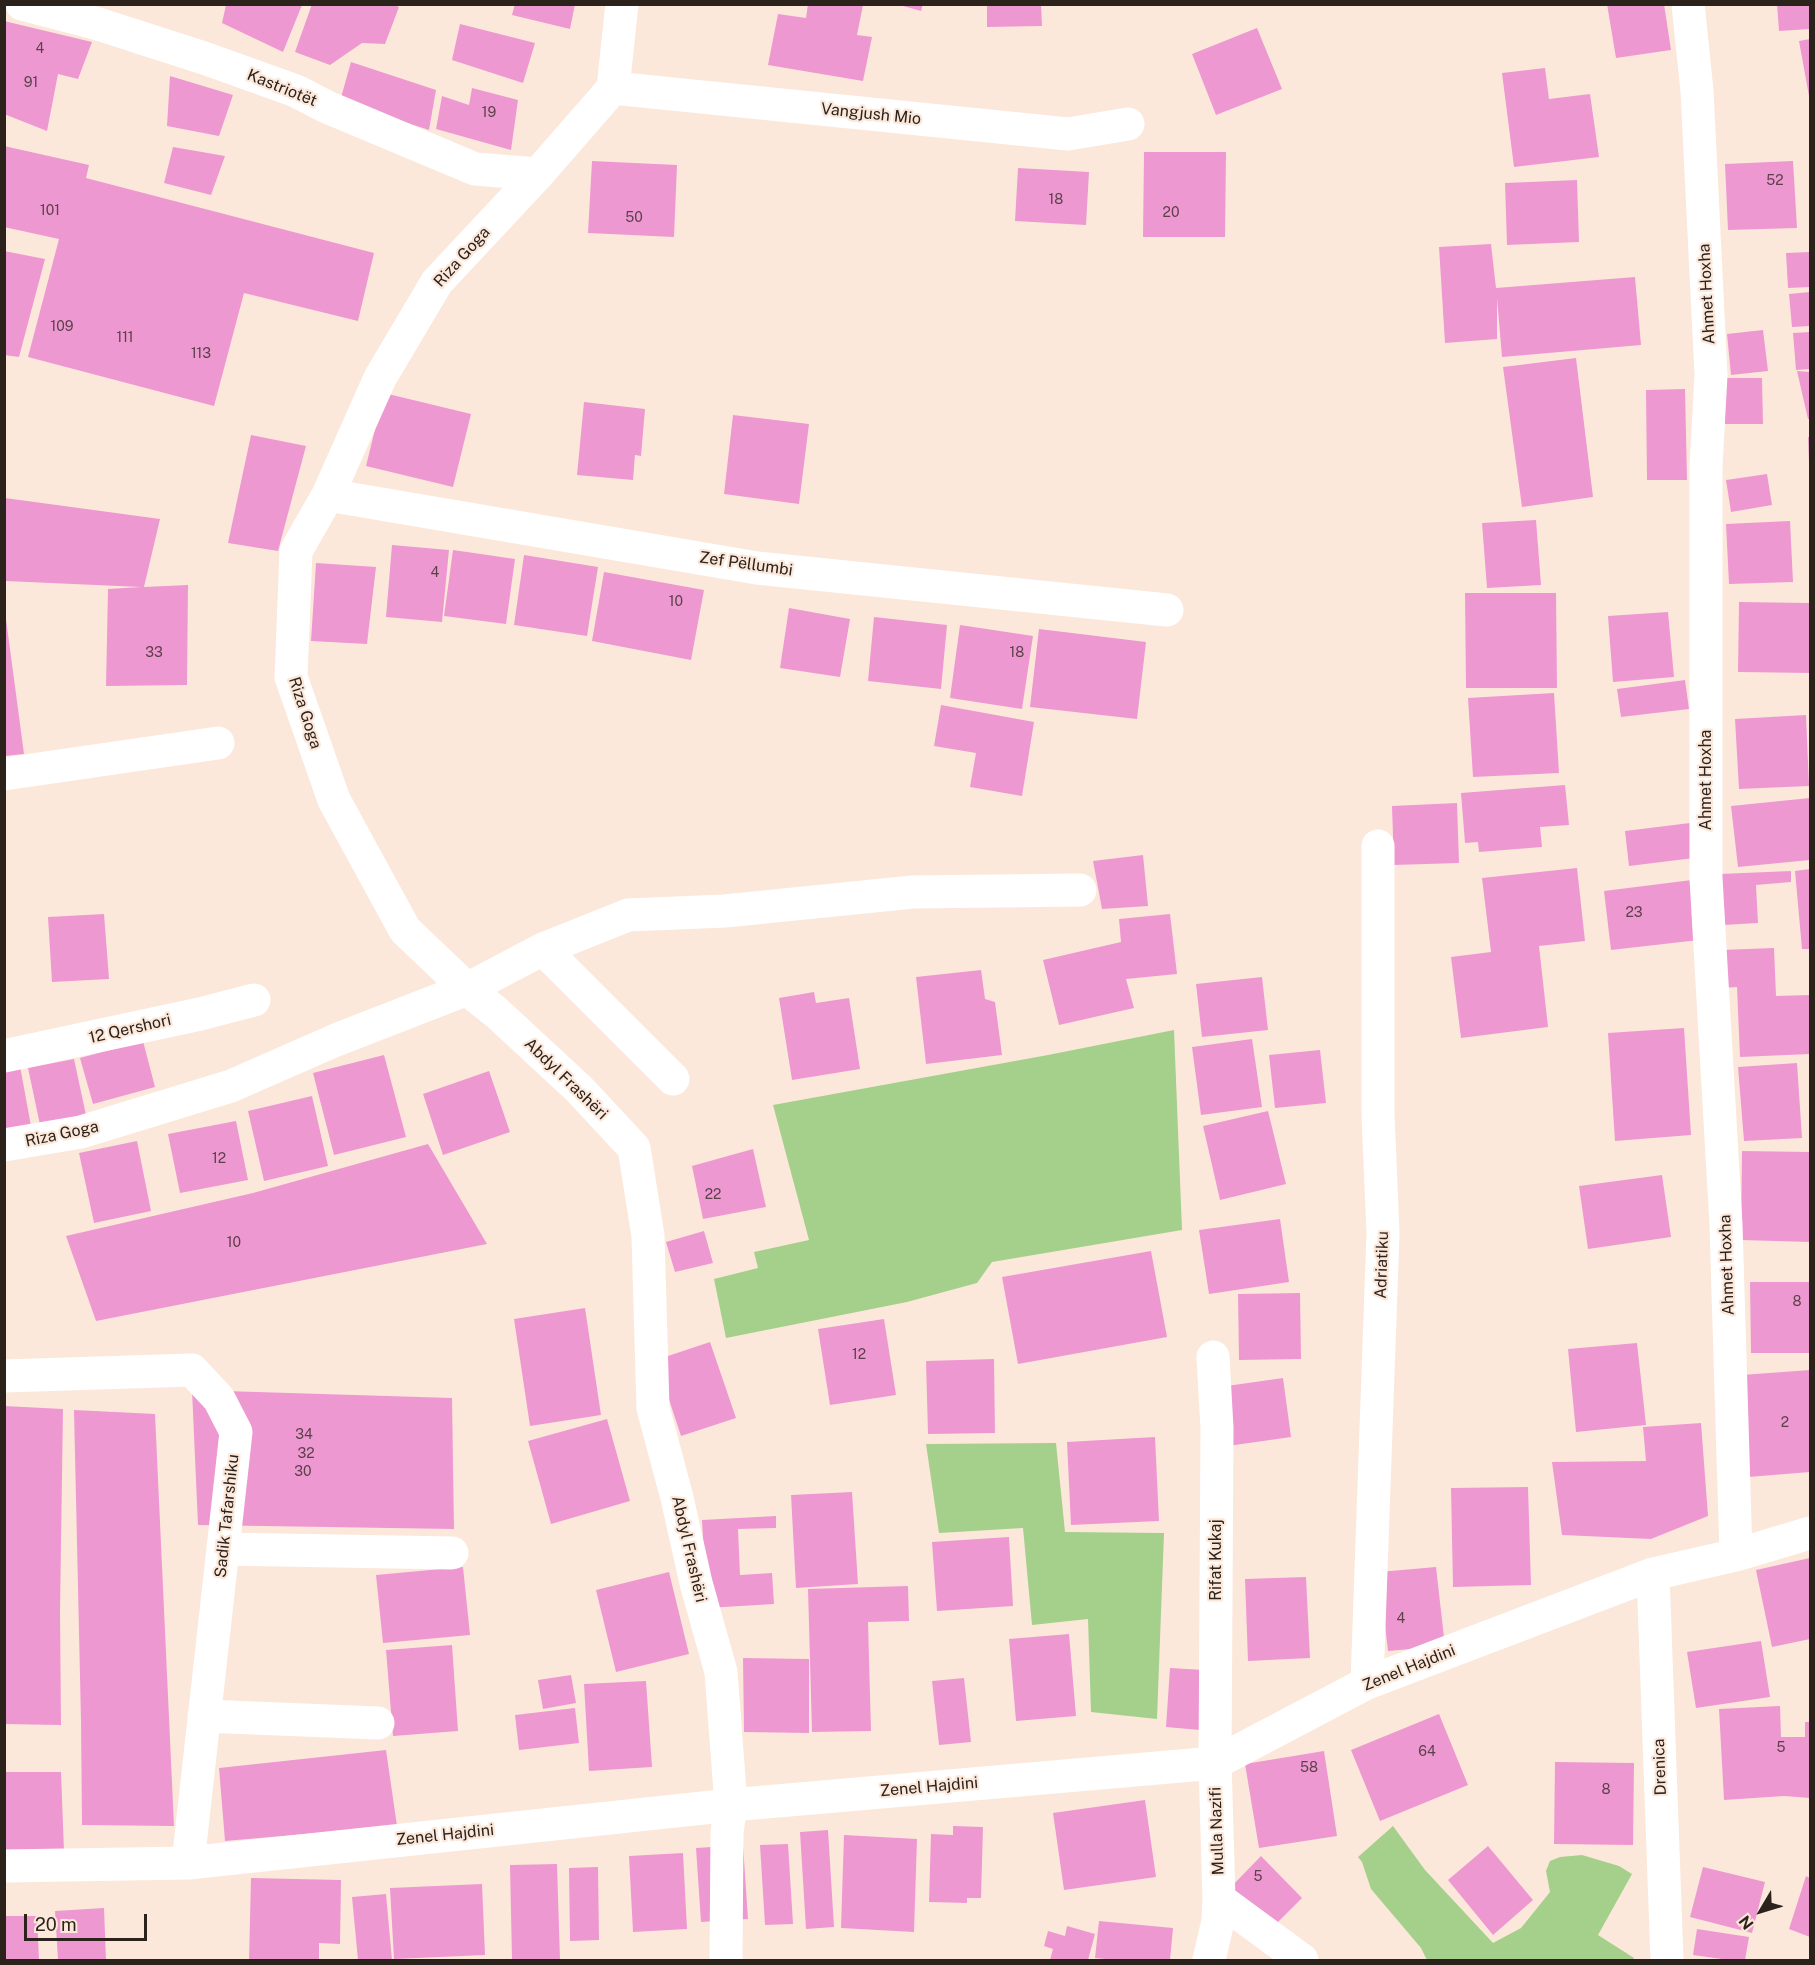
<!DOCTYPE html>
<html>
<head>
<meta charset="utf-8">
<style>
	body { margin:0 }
	#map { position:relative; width:1815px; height:1965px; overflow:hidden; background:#fce8da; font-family:"Public Sans",sans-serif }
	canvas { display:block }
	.frame { position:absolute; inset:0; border:6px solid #2b221c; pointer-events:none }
	.north { position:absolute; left:1731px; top:1881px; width:60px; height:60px; -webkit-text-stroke:4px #fce8da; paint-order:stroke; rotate:232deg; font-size:16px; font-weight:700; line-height:24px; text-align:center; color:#2b221c }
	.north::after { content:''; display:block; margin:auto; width:21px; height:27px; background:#2b221c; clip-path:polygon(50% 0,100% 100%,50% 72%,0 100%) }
	.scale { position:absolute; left:24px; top:1914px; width:123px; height:27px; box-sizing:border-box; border:3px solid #2b221c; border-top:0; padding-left:8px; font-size:18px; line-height:21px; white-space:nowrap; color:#2b221c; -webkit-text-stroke:4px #fce8da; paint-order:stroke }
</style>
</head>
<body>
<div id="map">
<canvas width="1815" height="1965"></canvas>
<div class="frame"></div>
<div class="north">N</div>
<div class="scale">20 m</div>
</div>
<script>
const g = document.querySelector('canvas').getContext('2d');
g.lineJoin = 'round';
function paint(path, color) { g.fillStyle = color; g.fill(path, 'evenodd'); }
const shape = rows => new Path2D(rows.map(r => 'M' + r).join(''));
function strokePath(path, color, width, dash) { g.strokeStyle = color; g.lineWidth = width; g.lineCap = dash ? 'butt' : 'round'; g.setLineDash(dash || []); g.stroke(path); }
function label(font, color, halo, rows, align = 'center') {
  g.font = font + ' "Public Sans",sans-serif'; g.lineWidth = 4.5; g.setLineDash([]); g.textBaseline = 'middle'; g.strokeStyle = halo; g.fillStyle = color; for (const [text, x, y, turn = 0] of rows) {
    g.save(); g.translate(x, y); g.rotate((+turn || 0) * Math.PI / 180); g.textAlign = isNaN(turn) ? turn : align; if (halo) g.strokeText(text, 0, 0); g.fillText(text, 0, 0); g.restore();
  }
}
paint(shape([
	[1174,1030,1182,1230,992,1262,977,1283,907,1302,726,1338,714,1279,758,1268,754,1252,809,1240,773,1105,1048,1055],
	[1056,1443,1065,1532,1164,1533,1157,1719,1091,1712,1088,1619,1032,1625,1023,1528,939,1533,926,1444],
	[1393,1826,1425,1870,1493,1943,1521,1928,1550,1892,1546,1871,1550,1861,1560,1857,1582,1855,1619,1866,1632,1874,1598,1935,1634,1958,1632,1960,1427,1960,1421,1948,1371,1889,1362,1862,1358,1857]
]), '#a4d08b');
paint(shape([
	[312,4,391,4,399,7,385,44,362,43,330,65,295,52],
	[515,4,575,4,570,29,512,15],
	[808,4,863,5,857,35,872,37,863,81,768,65,778,14,806,18],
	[896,4,923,4,921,11],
	[987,4,1041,4,1042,26,987,27],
	[1607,4,1664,4,1671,50,1616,58],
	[1777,4,1810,4,1810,29,1779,31],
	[226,5,302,5,283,52,222,23],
	[4,21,92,42,78,79,58,74,47,131,4,114],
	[460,24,535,43,523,83,452,60],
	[1257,28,1282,89,1216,115,1192,54],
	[1810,39,1810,96,1809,96,1799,41],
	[351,62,436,90,429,130,340,101],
	[1545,68,1549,99,1590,94,1599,157,1514,167,1502,73],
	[170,76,233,95,219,136,167,126],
	[472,88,518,100,511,150,436,129,442,96,469,105],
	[4,146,89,165,86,178,374,253,358,321,244,293,214,406,28,357,59,239,4,227],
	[173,147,225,156,211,195,164,183],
	[1144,152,1226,152,1225,237,1143,237],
	[592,161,677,165,674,237,588,233],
	[1793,161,1797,228,1728,230,1725,164],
	[1018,168,1089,172,1086,225,1015,221],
	[1577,180,1579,242,1507,245,1505,183],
	[1491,244,1496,288,1635,277,1641,345,1502,357,1497,298,1497,339,1445,343,1439,247],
	[4,251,45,259,19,357,4,355],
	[1810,252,1810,287,1788,288,1786,253],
	[1810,292,1810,326,1792,327,1789,294],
	[1763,330,1768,371,1731,375,1727,334],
	[1810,332,1810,369,1796,370,1793,333],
	[1576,358,1593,497,1522,507,1503,367],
	[1797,371,1810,372,1810,419,1808,419],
	[1722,378,1762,378,1763,424,1723,424],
	[1685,389,1687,480,1647,480,1646,390],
	[384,393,471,414,453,487,366,466],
	[584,402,645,409,641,456,635,455,633,480,577,475],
	[733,415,809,424,799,504,724,494],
	[251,435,306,446,278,551,228,543],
	[1808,437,1810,437,1810,463,1809,463],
	[1767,474,1772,505,1731,512,1726,480],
	[5,498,160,519,144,587,188,585,187,685,106,686,108,589,141,587,5,581],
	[1536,520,1541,585,1487,588,1482,523],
	[1790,521,1793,582,1729,584,1726,524],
	[392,545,449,550,442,622,386,617],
	[453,550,515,559,506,624,444,616],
	[524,555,598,567,587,636,514,625],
	[316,563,376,567,367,644,311,641],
	[604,572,704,590,691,660,592,641],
	[1465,593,1556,593,1557,688,1466,688],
	[1739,602,1810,603,1810,673,1738,672],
	[789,608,850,619,840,677,780,668],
	[1668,612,1674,677,1613,682,1608,616],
	[874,617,947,625,941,689,868,681],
	[4,619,6,619,24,754,4,756],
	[960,625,1033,636,1022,709,950,698],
	[1039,629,1146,642,1137,719,1030,707],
	[1685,680,1689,709,1621,717,1617,689],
	[1554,693,1559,773,1473,777,1468,698],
	[941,705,1034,722,1022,796,970,787,976,753,934,746],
	[1806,715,1809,786,1739,789,1735,719],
	[1565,785,1569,825,1540,827,1542,847,1479,852,1478,842,1465,843,1461,793],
	[1810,798,1810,860,1738,867,1731,806],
	[1457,803,1459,863,1394,865,1392,806],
	[1690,823,1694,858,1629,866,1625,831],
	[1143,855,1148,906,1102,909,1093,861],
	[1577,868,1585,941,1539,946,1548,1027,1461,1038,1451,957,1491,952,1482,878],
	[1810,869,1810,949,1802,949,1795,871],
	[1791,871,1791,882,1756,885,1758,923,1723,925,1720,874],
	[1692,880,1699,940,1611,950,1604,891],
	[104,914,109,979,52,982,48,917],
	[1170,914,1177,974,1126,979,1134,1008,1059,1025,1043,960,1121,942,1119,919],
	[1774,948,1776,996,1810,995,1810,1054,1740,1057,1737,987,1722,988,1720,950],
	[981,970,985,999,995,1002,1002,1055,926,1064,916,977],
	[1262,977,1268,1030,1202,1037,1196,984],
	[814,992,816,1003,849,998,860,1069,792,1080,779,998],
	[1684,1028,1691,1135,1615,1141,1608,1033],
	[1252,1039,1262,1107,1201,1115,1192,1047],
	[143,1041,155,1087,93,1104,80,1058],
	[1320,1050,1326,1103,1275,1108,1269,1055],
	[384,1055,406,1137,334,1155,313,1073],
	[74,1059,86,1115,40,1125,28,1068],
	[1797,1063,1802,1138,1744,1141,1738,1067],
	[20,1066,31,1126,4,1130,4,1068],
	[489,1071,510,1132,443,1155,423,1094],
	[312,1096,328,1166,264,1181,248,1111],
	[1268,1111,1286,1184,1220,1200,1203,1126],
	[236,1121,248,1180,180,1193,168,1134],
	[137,1141,151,1211,94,1223,79,1153],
	[428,1144,487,1244,96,1321,66,1236,253,1193],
	[753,1149,766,1207,703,1219,692,1166],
	[1742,1151,1810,1152,1810,1242,1741,1240],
	[1662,1175,1671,1237,1588,1249,1579,1186],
	[1280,1219,1289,1282,1209,1294,1199,1230],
	[704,1231,713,1263,675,1272,666,1242],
	[1151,1251,1167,1337,1018,1364,1002,1277],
	[1750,1282,1810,1282,1810,1353,1751,1353],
	[1300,1293,1301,1359,1239,1360,1238,1294],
	[585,1308,601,1415,530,1426,514,1319],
	[884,1319,896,1395,830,1405,818,1329],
	[710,1342,736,1418,681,1436,656,1360],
	[1637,1343,1646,1425,1576,1432,1568,1349],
	[994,1359,995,1433,928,1434,926,1361],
	[1810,1370,1810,1472,1736,1478,1728,1376],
	[1283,1378,1291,1437,1228,1446,1220,1387],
	[192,1390,452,1398,454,1529,198,1525],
	[4,1406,63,1409,60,1611,61,1725,4,1724],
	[74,1410,155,1414,174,1826,82,1825,81,1721],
	[607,1419,630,1501,551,1524,528,1441],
	[1701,1423,1708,1516,1651,1539,1562,1535,1552,1462,1646,1461,1643,1427],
	[1155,1437,1159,1521,1071,1525,1067,1442],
	[1528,1487,1531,1585,1453,1587,1451,1488],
	[852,1492,858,1584,796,1588,791,1495],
	[776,1516,776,1528,738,1529,740,1575,772,1573,774,1604,707,1608,702,1520],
	[1009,1537,1013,1606,937,1611,932,1542],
	[1810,1558,1810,1639,1772,1647,1756,1570],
	[463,1567,470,1635,383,1643,376,1575],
	[1436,1567,1445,1646,1388,1651,1379,1572],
	[669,1572,689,1654,616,1672,596,1590],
	[1306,1577,1310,1658,1248,1661,1245,1579],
	[908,1586,909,1621,868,1622,871,1731,812,1732,808,1589],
	[1069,1634,1076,1716,1016,1721,1009,1639],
	[1761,1641,1770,1697,1696,1708,1687,1652],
	[452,1645,458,1731,393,1736,386,1650],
	[743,1658,809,1659,809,1733,744,1732],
	[1170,1668,1204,1670,1200,1730,1166,1727],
	[571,1675,576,1703,543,1709,538,1680],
	[964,1678,971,1742,939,1745,932,1681],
	[646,1681,652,1767,589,1771,584,1684],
	[1780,1706,1781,1737,1805,1737,1805,1722,1810,1722,1810,1798,1784,1796,1724,1800,1719,1709],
	[575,1708,579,1743,519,1750,515,1715],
	[1439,1714,1468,1785,1380,1821,1351,1750],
	[386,1750,397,1826,225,1841,219,1768],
	[1324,1751,1337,1836,1259,1848,1245,1764],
	[1555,1762,1634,1763,1633,1845,1554,1844],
	[4,1772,61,1772,64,1851,4,1850],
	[1145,1800,1156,1877,1064,1890,1053,1813],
	[953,1826,983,1827,981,1898,967,1898,967,1903,929,1902,931,1834,953,1835],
	[828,1830,834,1927,806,1929,800,1832],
	[844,1835,917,1839,914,1932,841,1928],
	[788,1844,793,1924,765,1925,760,1845],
	[743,1845,748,1919,701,1922,696,1848],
	[1488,1846,1533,1900,1493,1935,1448,1880],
	[683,1853,687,1929,633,1932,629,1856],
	[1261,1856,1302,1898,1271,1929,1230,1888],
	[557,1864,560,1960,512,1960,510,1865],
	[598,1867,599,1940,570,1941,569,1868],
	[1703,1867,1765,1882,1752,1933,1690,1917],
	[1806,1876,1810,1878,1810,1937,1789,1929],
	[251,1878,341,1880,340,1944,319,1943,319,1960,249,1960],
	[482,1884,485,1955,394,1959,390,1888],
	[386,1894,392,1960,358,1960,352,1897],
	[104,1908,106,1960,58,1960,55,1911],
	[5,1916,37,1916,39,1960,5,1960],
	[1099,1921,1173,1928,1170,1960,1116,1960,1095,1958],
	[1067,1926,1095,1934,1088,1960,1050,1960,1053,1949,1044,1946,1048,1931,1065,1936],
	[1697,1929,1749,1937,1745,1960,1729,1960,1693,1955]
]), '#ee98d2');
strokePath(shape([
	[22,4,95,23,204,58,296,91,327,107,475,169,538,174],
	[1688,4,1697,91,1711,375,1706,466,1706,878,1726,1225,1736,1555],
	[613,88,1068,134,1128,124],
	[328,495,757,568,1167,610],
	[4,774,218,743],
	[543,949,673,1079],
	[4,1056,200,1014,254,1000],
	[4,1145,81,1132,231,1086,336,1040,467,989,405,930,334,800,291,677,296,551,328,495,380,378,437,282,538,174,613,88,622,4],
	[4,1376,192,1370,219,1399,236,1432,188,1863],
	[224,1549,452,1553],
	[1653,1574,1667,1960],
	[1367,1683,1383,1233,1378,1115,1378,846],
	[204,1716,378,1723],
	[4,1866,188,1863,731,1805,1215,1763,1367,1683,1653,1574,1736,1555,1810,1533],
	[1219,1899,1302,1960],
	[726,1960,727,1832,731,1805,721,1672,696,1583,677,1498,653,1408,648,1236,634,1148,579,1089,497,1013,467,989,543,949,628,915,725,911,913,892,1080,890],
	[1209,1960,1218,1921,1219,1899,1215,1763,1217,1428,1213,1357]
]), '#fff', 33);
label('14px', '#5c404a', null, [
	["4",40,49],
	["91",31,83],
	["19",489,113],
	["52",1775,181],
	["18",1056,200],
	["101",50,211],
	["20",1171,213],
	["50",634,218],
	["109",62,327],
	["111",125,338],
	["113",201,354],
	["4",435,573],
	["10",676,602],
	["33",154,653],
	["18",1017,653],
	["23",1634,913],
	["12",219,1159],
	["22",713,1195],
	["10",234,1243],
	["8",1797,1302],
	["12",859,1355],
	["2",1785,1423],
	["34",304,1435],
	["32",306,1454],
	["30",303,1472],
	["4",1401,1619],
	["5",1781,1748],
	["64",1427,1752],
	["58",1309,1768],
	["8",1606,1790],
	["5",1258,1877]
]);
label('16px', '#2b221c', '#fce8da', [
	["Kastriotët",282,88,22],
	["Vangjush Mio",871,114,6],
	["Riza Goga",462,257,-48],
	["Ahmet Hoxha",1707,294,-93],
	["Zef Pëllumbi",746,564,8],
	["Riza Goga",305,713,72],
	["Ahmet Hoxha",1706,780,-90],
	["12 Qershori",130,1029,-13],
	["Abdyl Frashëri",566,1079,44],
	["Riza Goga",62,1134,-12],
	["Adriatiku",1382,1265,-88],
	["Ahmet Hoxha",1727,1265,-92],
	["Sadik Tafarshiku",227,1516,-84],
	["Abdyl Frashëri",689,1549,77],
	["Rifat Kukaj",1216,1560,-90],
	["Zenel Hajdini",1409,1668,-22],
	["Drenica",1660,1767,-92],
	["Zenel Hajdini",929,1787,-5],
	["Mulla Nazifi",1217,1831,-92],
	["Zenel Hajdini",445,1835,-6]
]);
</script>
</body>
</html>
